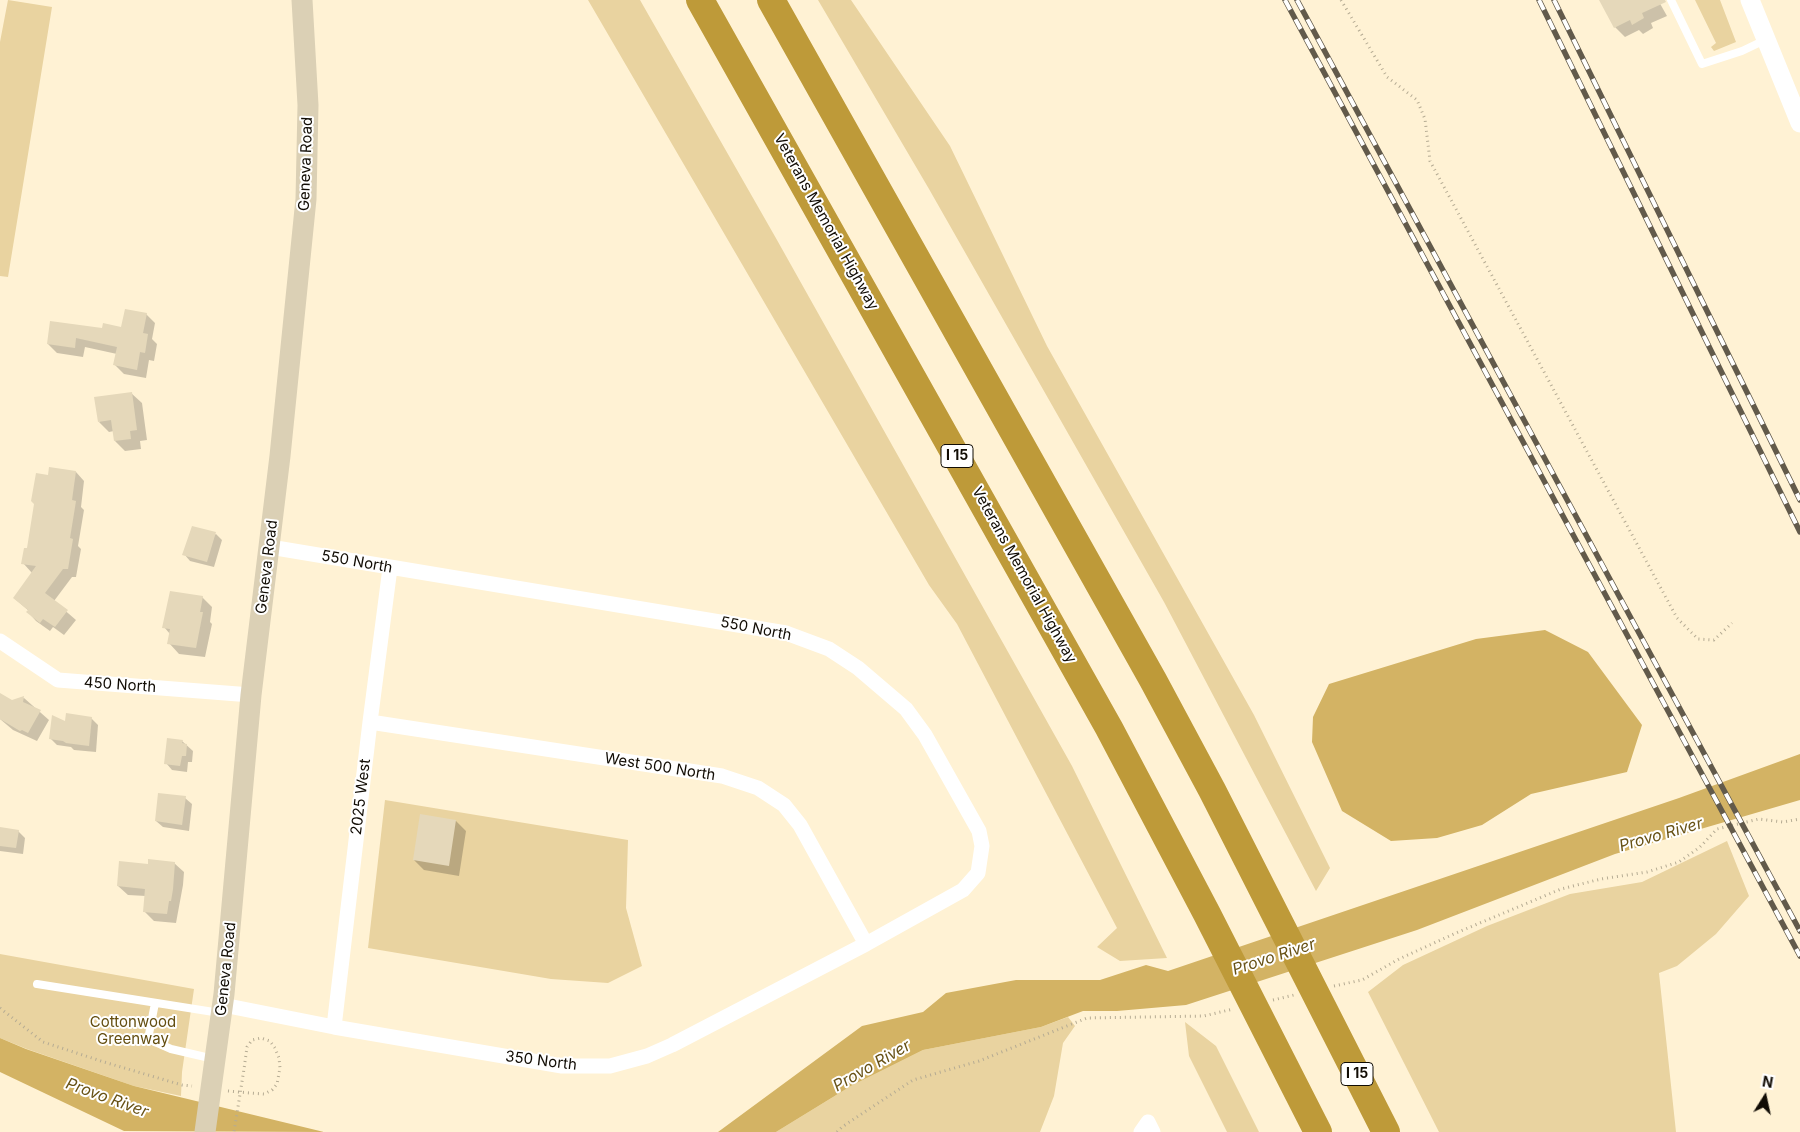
<!DOCTYPE html>
<html>
<head>
<meta charset="utf-8">
<style>
	body { margin:0 }
	#map { position:relative; width:1800px; height:1132px; overflow:hidden; background:#fff2d4; font-family:Inter,sans-serif }
	canvas { display:block }
	.north { position:absolute; left:1740px; top:1072px; width:50px; height:50px; -webkit-text-stroke:4px #fff; paint-order:stroke; rotate:10deg; font-size:14px; font-weight:700; line-height:20px; text-align:center; color:#110c04 }
	.north::after { content:''; display:block; margin:auto; width:18px; height:22px; background:#110c04; clip-path:polygon(50% 0,100% 100%,50% 72%,0 100%) }
</style>
</head>
<body>
<div id="map">
<canvas width="1800" height="1132"></canvas>
<div class="north">N</div>
</div>
<script>
const g = document.querySelector('canvas').getContext('2d');
g.lineJoin = 'round';
function paint(path, color) { g.fillStyle = color; g.fill(path, 'evenodd'); }
const shape = rows => new Path2D(rows.map(r => 'M' + r).join(''));
function strokePath(path, color, width, dash) { g.strokeStyle = color; g.lineWidth = width; g.lineCap = dash ? 'butt' : 'round'; g.setLineDash(dash || []); g.stroke(path); }
function label(font, color, halo, rows, align = 'center') {
  g.font = font + ' Inter,sans-serif'; g.lineWidth = 4; g.setLineDash([]); g.textBaseline = 'middle'; g.strokeStyle = halo; g.fillStyle = color; for (const [text, x, y, turn = 0] of rows) {
    g.save(); g.translate(x, y); g.rotate((+turn || 0) * Math.PI / 180); g.textAlign = isNaN(turn) ? turn : align; if (halo) g.strokeText(text, 0, 0); g.fillText(text, 0, 0); g.restore();
  }
}
paint(shape([
	[8,0,52,7,8,277,0,276,0,42],
	[588,0,640,0,777,240,1072,766,1167,958,1120,961,1097,947,1117,928,957,624,929,585],
	[818,0,851,0,950,146,1047,346,1254,715,1330,868,1316,891,1164,602,929,189],
	[1695,0,1720,0,1736,42,1714,51,1711,47,1716,43],
	[385,800,628,840,626,908,642,966,608,983,551,979,368,948],
	[1727,841,1749,896,1716,934,1677,966,1659,973,1676,1132,1439,1132,1368,992,1403,965,1487,926,1570,894,1642,882],
	[0,954,194,989,182,1072,181,1096,134,1086,27,1049,0,1038],
	[1068,1017,1075,1026,1063,1043,1054,1096,1040,1132,776,1132,851,1086,923,1050,1041,1027],
	[1185,1022,1216,1046,1259,1132,1227,1132,1189,1056]
]), '#e9d3a0');
paint(shape([
	[1545,630,1588,652,1642,725,1627,772,1531,794,1482,825,1437,838,1391,841,1342,811,1312,742,1313,717,1329,684,1476,639],
	[1800,754,1800,800,1615,854,1417,930,1186,1005,1117,1011,1083,1011,1041,1027,923,1050,851,1086,776,1132,718,1132,862,1026,923,1012,946,993,1016,980,1100,980,1146,965,1168,971,1679,798],
	[0,1038,26,1049,134,1086,324,1132,124,1131,0,1072]
]), '#d3b364');
paint(shape([
	[1601,0,1658,0,1667,16,1651,23,1653,28,1643,34,1639,30,1625,37,1615,27],
	[146,314,155,323,152,339,157,344,154,361,149,360,146,378,124,374,115,365,117,354,85,347,83,357,57,353,48,344,103,330,122,328],
	[131,393,142,403,147,440,140,441,141,449,125,451,115,441,114,431,109,432,99,422],
	[76,472,84,481,81,507,84,510,78,546,81,549,76,577,72,577,54,601,76,620,64,635,53,627,50,631,36,621,28,612,29,611,14,598,32,573,23,563,49,476],
	[216,534,222,540,214,567,190,561,184,554],
	[202,597,212,607,210,622,212,624,205,657,179,654,169,643,170,634,164,627],
	[0,694,12,701,24,698,49,720,37,741,13,730,0,719],
	[91,718,98,725,96,752,74,750,71,747,57,745,50,738,66,723],
	[182,741,193,751,192,762,188,762,187,772,172,770,166,763],
	[185,798,192,804,189,831,163,827,156,821],
	[421,816,456,821,466,831,459,876,424,870,414,860],
	[0,829,18,831,25,838,23,854,0,851],
	[174,863,184,872,183,885,176,923,154,921,144,911,146,896,128,895,118,886,149,865]
]), '#0003');
paint(shape([
	[1599,0,1665,0,1666,2,1642,13,1644,18,1632,25,1630,20,1614,28],
	[125,309,147,313,143,333,148,334,145,353,140,352,137,370,113,365,117,347,76,338,75,348,47,344,50,321,102,328,103,323,121,327],
	[132,392,137,430,130,431,131,439,114,441,111,420,98,422,94,397],
	[49,467,76,471,72,500,76,501,70,538,73,539,68,569,63,569,45,593,68,610,55,627,43,619,40,623,26,612,28,610,13,598,36,566,21,564,24,548,27,548,34,504,31,501,36,473,48,475],
	[192,526,216,532,207,562,182,555],
	[170,591,203,596,200,612,203,612,196,648,167,644,170,629,162,628],
	[0,693,12,700,24,696,23,702,41,710,28,733,22,730,20,731,0,719],
	[66,713,92,717,89,746,66,743,63,741,49,739,52,715,65,721],
	[167,738,183,740,182,743,187,744,186,756,182,756,180,766,164,764],
	[158,793,186,796,182,825,155,821],
	[420,814,456,820,449,866,413,860],
	[0,827,19,830,16,848,0,846],
	[148,859,175,862,173,889,171,901,169,901,167,914,143,912,145,889,117,886,119,861,148,864]
]), '#e5d8ba');
strokePath(shape([
	[1341,0,1387,77,1417,100,1425,119,1430,161,1677,618,1698,639,1714,640,1732,623],
	[1334,986,1362,980,1399,959,1456,933,1561,889,1601,879,1647,872,1679,862,1700,847,1717,829,1759,819,1783,822,1800,819],
	[1273,1000,1294,995],
	[0,1008,43,1042,104,1062,182,1085,192,1086],
	[228,1091,250,1093,264,1094,272,1090,277,1084,280,1068,279,1058,275,1048,270,1041,261,1038,252,1040,247,1047,244,1069,234,1132],
	[837,1132,842,1127,913,1080,979,1061,1087,1018,1204,1016,1233,1009]
]), '#b5ab93', 3, [1, 4]);
strokePath(shape([
	[1671,0,1702,64,1742,51,1765,40],
	[37,984,220,1013],
	[155,1003,149,1034,153,1041,171,1049,214,1059]
]), '#fff', 8);
strokePath(shape([
	[0,641,58,680,251,695],
	[370,722,722,776,758,788,784,805,800,825,866,944],
	[223,1005,334,1027,562,1066,610,1066,647,1056,672,1045,866,944,963,890,978,873,982,846,979,831,925,735,906,709,858,668,829,649,786,633,270,547],
	[334,1027,370,722,390,568],
	[1141,1132,1148,1122,1153,1132]
]), '#fff', 15);
strokePath(shape([
	[1750,0,1800,123]
]), '#fff', 19);
strokePath(shape([
	[205,1132,224,994,251,695,280,456,306,199,308,105,302,0]
]), '#dbd0b5', 21);
strokePath(shape([
	[700,0,1109,728,1207,914,1318,1132],
	[771,0,1153,680,1212,790,1386,1132]
]), '#be9a39', 28);
const rail = shape([
	[1285,0,1800,956],
	[1297,0,1800,931],
	[1539,0,1800,532],
	[1554,0,1800,500]
]);
strokePath(rail, '#625a4b', 5.5);
strokePath(rail, '#fff', 4, [11]);
for (const [x, y, w] of [
	[957,456,32],
	[1357,1074,32]
]) { const box = new Path2D(); box.roundRect(x - w / 2, y - 11.5, w, 23, 4); g.fillStyle = '#fff'; g.fill(box); strokePath(box, '#110c04', 1); }
label('bold 14px', '#110c04', null, [
	["I 15",957,456],
	["I 15",1357,1074]
]);
label('15px', '#110c04', '#fff', [
	["Geneva Road",306,164,-88],
	["Veterans Memorial Highway",826,222,61],
	["550 North",357,562,10],
	["Geneva Road",267,567,-83],
	["Veterans Memorial Highway",1024,575,61],
	["550 North",756,629,11],
	["450 North",120,685,4],
	["West 500 North",660,767,9],
	["2025 West",361,797,-83],
	["Geneva Road",226,969,-84],
	["350 North",541,1061,7]
]);
label('15px', '#634d0f', '#fff', [
	["Cottonwood",133,1022],
	["Greenway",133,1039]
]);
label('italic 16px', '#685216', '#fff', [
	["Provo River",1661,835,-16],
	["Provo River",1274,957,-18],
	["Provo River",872,1066,-30],
	["Provo River",107,1098,20]
]);
</script>
</body>
</html>
